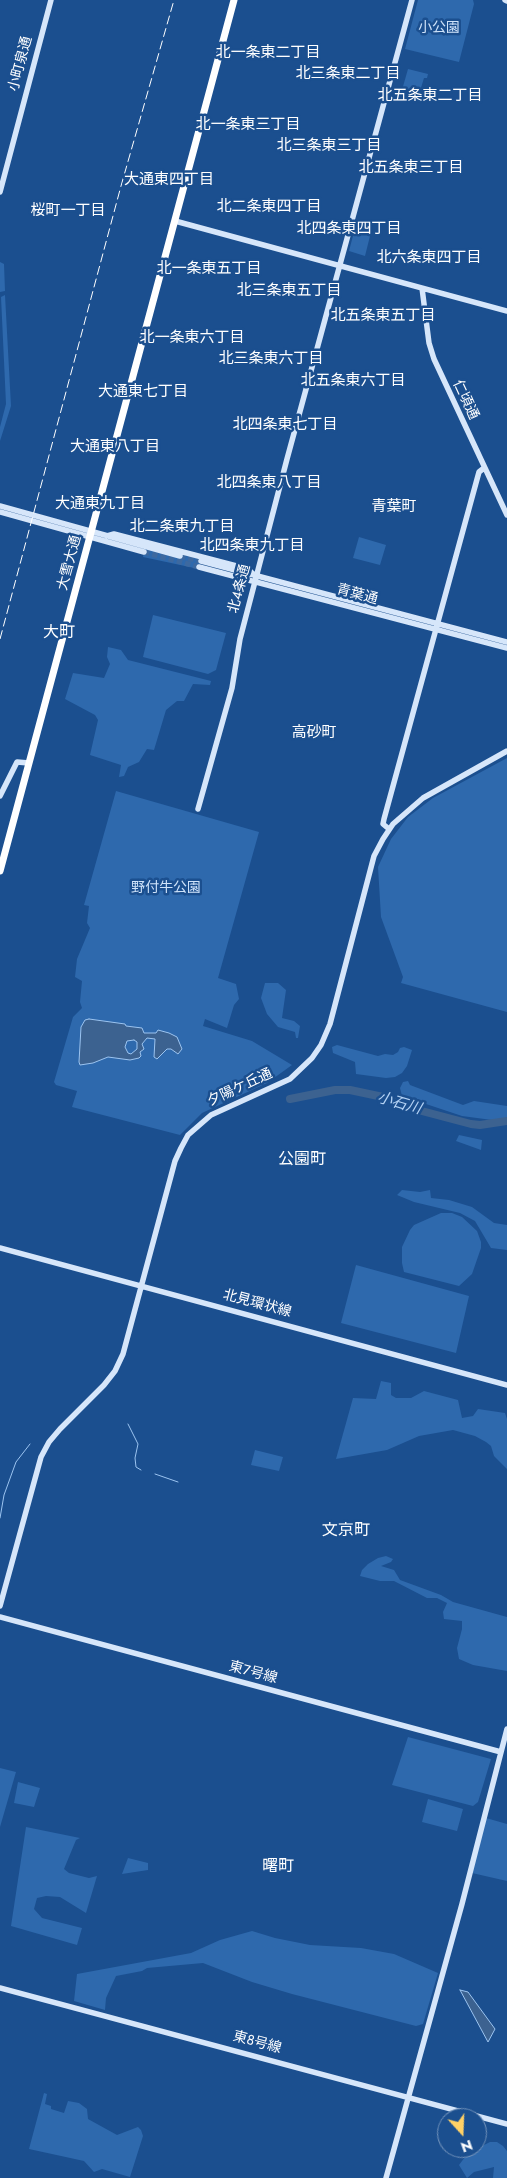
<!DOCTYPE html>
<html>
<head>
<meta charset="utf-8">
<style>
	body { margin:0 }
	#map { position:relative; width:507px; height:2178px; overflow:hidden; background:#1b4f8f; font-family:Jost,sans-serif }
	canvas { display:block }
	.north { position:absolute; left:437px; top:2108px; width:50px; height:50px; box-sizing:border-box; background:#1b4f8f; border:1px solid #7695bc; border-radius:50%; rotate:160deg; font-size:14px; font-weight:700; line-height:20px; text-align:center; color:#fff }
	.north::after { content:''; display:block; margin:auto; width:18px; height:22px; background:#ffd166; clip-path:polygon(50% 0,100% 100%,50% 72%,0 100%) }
</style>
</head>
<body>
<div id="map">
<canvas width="507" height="2178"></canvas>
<div class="north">N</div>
</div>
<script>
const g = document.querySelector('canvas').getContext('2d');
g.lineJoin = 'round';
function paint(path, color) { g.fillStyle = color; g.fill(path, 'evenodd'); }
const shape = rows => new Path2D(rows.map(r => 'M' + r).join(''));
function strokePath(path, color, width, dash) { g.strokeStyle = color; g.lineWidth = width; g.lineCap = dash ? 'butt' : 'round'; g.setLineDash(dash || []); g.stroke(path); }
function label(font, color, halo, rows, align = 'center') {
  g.font = font + ' Jost,"Noto Sans JP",sans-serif'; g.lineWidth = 5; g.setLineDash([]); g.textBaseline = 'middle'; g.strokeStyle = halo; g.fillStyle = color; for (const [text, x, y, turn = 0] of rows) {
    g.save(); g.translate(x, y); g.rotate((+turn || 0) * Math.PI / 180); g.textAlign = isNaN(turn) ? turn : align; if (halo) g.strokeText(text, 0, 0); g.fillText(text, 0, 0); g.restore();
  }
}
paint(shape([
	[418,0,473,0,474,4,459,62,405,49],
	[408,69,428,74,427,78,424,78,420,91,402,90],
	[354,232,370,236,365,256,349,251],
	[0,262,4,264,5,291,0,292],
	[5,295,11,406,0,441,0,427,6,404,1,297],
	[359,537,386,545,380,565,353,558],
	[145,548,201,559,199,569,143,557],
	[153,615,226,633,216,670,208,674,143,657],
	[108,647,121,650,128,660,211,681,210,685,193,684,184,701,177,701,166,710,154,750,147,749,139,762,128,767,124,776,119,777,121,765,90,755,98,720,95,715,65,699,73,673,104,678,110,664,107,657],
	[507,758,507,1012,401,983,403,977,381,917,378,867,391,839,408,817,433,798],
	[116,791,259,832,218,978,236,984,239,999,234,1005,227,1028,205,1019,203,1026,252,1041,292,1065,267,1083,202,1113,180,1135,72,1107,77,1091,56,1085,54,1082,73,1017,82,1008,80,1002,82,981,75,977,77,959,90,928,87,923,89,906,84,905],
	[265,983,278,983,286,990,282,1018,294,1021,300,1026,298,1038,296,1038,295,1032,278,1027,267,1014,261,998],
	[337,1045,378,1056,385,1054,393,1055,398,1052,400,1048,404,1047,412,1050,407,1066,402,1073,395,1077,386,1078,356,1074,355,1062,333,1053,332,1047],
	[408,1081,410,1085,463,1105,474,1101,507,1106,507,1122,462,1116,402,1096,400,1088,403,1082],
	[459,1135,482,1140,481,1150,456,1141],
	[402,1190,420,1192,430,1190,431,1198,449,1200,472,1207,494,1223,507,1225,507,1250,491,1248,475,1221,460,1213,414,1202,397,1195],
	[441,1213,452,1213,462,1217,477,1231,481,1242,481,1248,472,1274,459,1286,404,1272,402,1263,402,1247,410,1230,414,1225],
	[356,1265,469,1296,456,1353,341,1323],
	[381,1381,391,1383,391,1395,396,1398,411,1398,424,1391,458,1400,462,1418,473,1416,478,1409,505,1413,507,1419,507,1469,494,1456,491,1446,486,1442,475,1436,453,1430,419,1436,387,1450,336,1459,353,1398,376,1399],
	[255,1450,283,1457,279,1471,251,1465],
	[386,1556,393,1559,391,1562,381,1566,394,1570,400,1580,441,1595,453,1602,507,1617,507,1671,473,1665,459,1659,457,1648,462,1629,462,1621,444,1619,443,1612,447,1603,437,1598,427,1598,394,1581,380,1581,360,1576,362,1570,368,1564,378,1558],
	[408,1737,491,1759,478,1802,473,1806,392,1785],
	[0,1768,16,1772,0,1827],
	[18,1782,40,1788,34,1807,14,1803],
	[428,1799,463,1809,457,1831,422,1822],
	[486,1818,507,1824,507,1881,472,1873],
	[26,1827,80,1838,76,1840,64,1869,69,1873,89,1878,97,1876,86,1913,60,1897,46,1896,37,1898,34,1909,42,1918,82,1928,77,1945,11,1926],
	[128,1858,148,1863,148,1870,122,1874],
	[252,1931,275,1938,310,1945,361,1948,394,1954,438,1973,423,2024,416,2026,292,1994,252,1982,203,1963,147,1968,142,1971,116,1976,106,1998,105,2010,74,2001,77,1974,191,1953,220,1940],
	[44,2093,47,2094,45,2104,51,2106,51,2109,64,2113,68,2101,79,2103,87,2109,88,2119,117,2135,138,2127,141,2130,143,2136,130,2177,102,2169,94,2172,84,2161,29,2149],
	[490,2142,497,2142,503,2146,507,2151,507,2178,493,2178,494,2167,474,2172,467,2178,459,2165,468,2153]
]), '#2e69ad');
const water = shape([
	[89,1019,125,1024,126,1026,142,1028,144,1033,156,1033,158,1030,169,1033,177,1037,182,1049,178,1054,171,1049,167,1049,157,1059,154,1057,155,1039,147,1038,142,1044,144,1049,140,1052,141,1056,139,1058,130,1060,108,1057,93,1063,80,1065,79,1062,81,1027,85,1020,89,1019],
	[134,1040,137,1042,137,1049,131,1054,128,1053,125,1047,127,1041,134,1040],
	[460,1990,468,1992,495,2029,488,2042,460,1990]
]);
paint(water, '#3c6290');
strokePath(water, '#9cc4f0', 1);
strokePath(shape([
	[128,1424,138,1444,135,1458,136,1467,141,1470],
	[155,1474,178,1482],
	[0,1518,4,1495,16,1462,30,1444]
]), '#9cc4f0', 1);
strokePath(shape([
	[290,1099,335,1090,350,1090,383,1097,418,1110,471,1124,480,1125,507,1121]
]), '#3c6290', 8);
strokePath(shape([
	[144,552,199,567],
	[180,556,201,561]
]), '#3d69a0', 5.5, [5.5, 3]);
strokePath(shape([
	[505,0,507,1],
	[0,192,51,0],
	[175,221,507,311],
	[422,288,429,343,434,359,507,515],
	[0,506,180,556],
	[0,512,144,552],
	[107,536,114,534,248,569,253,574],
	[201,561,507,642],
	[199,567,507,648],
	[0,796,17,762,29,763],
	[198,809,232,688,240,639,287,459,412,0],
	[389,829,383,824,384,819,479,472,484,468],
	[0,1248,507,1385],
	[0,1606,41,1457,49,1442,60,1429,104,1385,115,1371,123,1354,175,1161,181,1148,188,1135,211,1115,290,1079,312,1058,321,1045,330,1024,374,856,383,839,393,824,423,798,507,751],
	[0,1617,501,1752],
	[0,1988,507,2124],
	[386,2178,462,1904,507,1729]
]), '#d6e6fa', 5.5);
strokePath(shape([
	[0,871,234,0]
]), '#fff', 7);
strokePath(shape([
	[0,639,121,186,174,0]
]), '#fff', 1, [9, 4]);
label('14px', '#cfe3fa', '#1b4f8f', [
	["小公園",439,29],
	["野付牛公園",166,889]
]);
label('14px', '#fff', '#1b4f8f', [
	["小町泉通",21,64,-75],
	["仁頃通",465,400,65],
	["大雪大通",70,563,-75],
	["北4条通",240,589,-75],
	["青葉通",357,595,15],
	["夕陽ケ丘通",240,1088,-25],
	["北見環状線",257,1304,15],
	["東7号線",253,1673,15],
	["東8号線",257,2043,15]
]);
label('15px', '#fff', '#1b4f8f', [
	["北一条東二丁目",268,53],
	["北三条東二丁目",348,74],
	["北五条東二丁目",430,96],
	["北一条東三丁目",248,125],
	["北三条東三丁目",329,146],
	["北五条東三丁目",411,168],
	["大通東四丁目",169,180],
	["北二条東四丁目",269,207],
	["桜町一丁目",68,211],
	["北四条東四丁目",349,229],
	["北六条東四丁目",429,258],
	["北一条東五丁目",209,269],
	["北三条東五丁目",289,291],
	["北五条東五丁目",383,316],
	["北一条東六丁目",192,338],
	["北三条東六丁目",271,359],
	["北五条東六丁目",353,381],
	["大通東七丁目",143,392],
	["北四条東七丁目",285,425],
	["大通東八丁目",115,447],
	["北四条東八丁目",269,483],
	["大通東九丁目",100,504],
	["青葉町",394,507],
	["北二条東九丁目",182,527],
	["北四条東九丁目",252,546],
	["高砂町",314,733]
]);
label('italic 15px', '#b5d3f5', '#1b4f8f', [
	["小石川",399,1104,16]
]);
label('16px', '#fff', '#1b4f8f', [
	["大町",59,633],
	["公園町",302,1160],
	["文京町",346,1531],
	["曙町",278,1867]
]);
</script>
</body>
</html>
